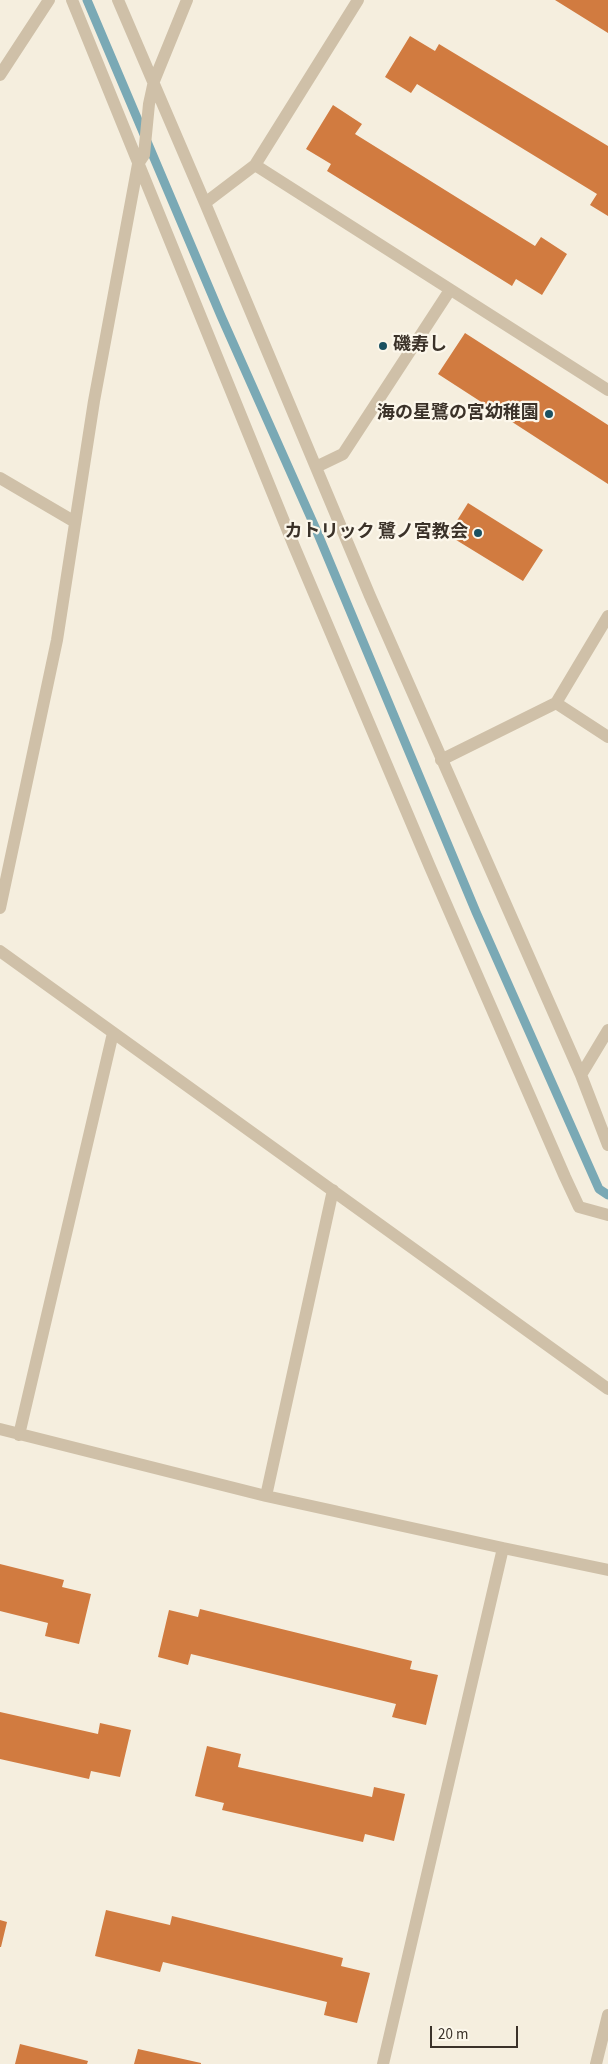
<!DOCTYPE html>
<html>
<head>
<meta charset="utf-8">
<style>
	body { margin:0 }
	#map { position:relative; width:608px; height:2064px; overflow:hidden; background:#f5eede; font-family:"Source Sans 3",sans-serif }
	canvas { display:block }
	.scale { position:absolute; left:430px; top:2026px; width:88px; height:22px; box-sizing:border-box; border:2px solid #3b3229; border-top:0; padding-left:6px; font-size:15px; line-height:18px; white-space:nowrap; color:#3b3229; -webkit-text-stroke:4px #fcf7eb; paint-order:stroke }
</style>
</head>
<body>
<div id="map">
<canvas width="608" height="2064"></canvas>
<div class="scale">20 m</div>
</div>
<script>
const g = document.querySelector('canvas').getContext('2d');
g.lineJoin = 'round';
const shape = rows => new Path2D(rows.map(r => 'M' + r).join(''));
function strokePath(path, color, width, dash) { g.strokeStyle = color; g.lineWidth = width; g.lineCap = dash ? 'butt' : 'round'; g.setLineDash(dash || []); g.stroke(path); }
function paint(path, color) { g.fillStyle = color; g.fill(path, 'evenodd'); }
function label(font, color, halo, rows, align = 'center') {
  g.font = font + ' "Source Sans 3","Noto Sans JP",sans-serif'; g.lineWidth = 4.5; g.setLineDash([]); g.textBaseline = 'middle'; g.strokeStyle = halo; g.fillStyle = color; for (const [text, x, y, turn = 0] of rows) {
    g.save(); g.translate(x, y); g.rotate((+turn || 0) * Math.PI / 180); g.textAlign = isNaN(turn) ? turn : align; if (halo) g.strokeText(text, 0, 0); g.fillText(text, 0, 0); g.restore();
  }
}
strokePath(shape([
	[87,0,221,316,315,527,476,912,599,1189,608,1195]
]), '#7aa9b5', 9);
paint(shape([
	[555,0,608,0,608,33],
	[410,36,435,51,439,44,608,146,608,216,590,205,597,194,417,84,411,93,385,77],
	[333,105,362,124,355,134,535,246,541,237,567,254,542,295,516,279,512,286,327,171,331,164,306,149],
	[465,333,608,425,608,484,438,374],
	[468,503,543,550,523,581,448,535],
	[0,1564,64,1580,62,1587,91,1594,79,1644,45,1636,48,1623,0,1611],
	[200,1609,412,1661,410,1669,438,1675,426,1725,392,1717,396,1704,191,1654,188,1665,158,1657,169,1610,198,1617],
	[0,1712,98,1734,100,1723,131,1730,120,1777,91,1771,89,1779,0,1759],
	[207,1746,241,1754,238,1767,372,1797,374,1787,405,1794,394,1841,365,1834,363,1842,222,1810,224,1803,195,1796],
	[106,1910,170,1925,172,1916,343,1958,341,1966,370,1973,357,2023,324,2015,327,2002,163,1962,160,1972,95,1956],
	[0,1920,7,1922,1,1947,0,1947],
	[20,2044,88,2061,87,2064,15,2064],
	[138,2049,201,2063,201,2064,134,2064]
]), '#d17b40');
strokePath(shape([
	[72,0,294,546,430,867,565,1177,579,1207,608,1215],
	[118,0,205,203,370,596,581,1075,608,1145],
	[0,75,49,0],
	[255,165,608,390],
	[205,203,255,165,358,0],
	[316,467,343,454,450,290],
	[0,478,75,522],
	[556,703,608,737],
	[441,760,556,703,608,616],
	[0,908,57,640,94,401,138,164,144,155,149,104,154,81,187,0],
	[0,951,608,1389],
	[581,1075,608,1030],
	[0,1429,266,1496,503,1548,383,2064],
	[19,1435,113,1033],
	[266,1496,333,1190],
	[503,1548,608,1570],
	[596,2064,608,2015]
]), '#cfc0a8', 12);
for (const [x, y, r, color] of [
	[383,346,5,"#1a5161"],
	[549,414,5,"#1a5161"],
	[478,533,5,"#1a5161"]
]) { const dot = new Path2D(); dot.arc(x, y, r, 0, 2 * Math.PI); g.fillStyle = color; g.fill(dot); strokePath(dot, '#fcf7eb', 2); }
label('bold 18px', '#3b3229', '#fcf7eb', [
	["磯寿し",393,346,"left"],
	["海の星鷺の宮幼稚園",539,414],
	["カトリック 鷺ノ宮教会",468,533]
], 'right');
</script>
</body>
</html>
